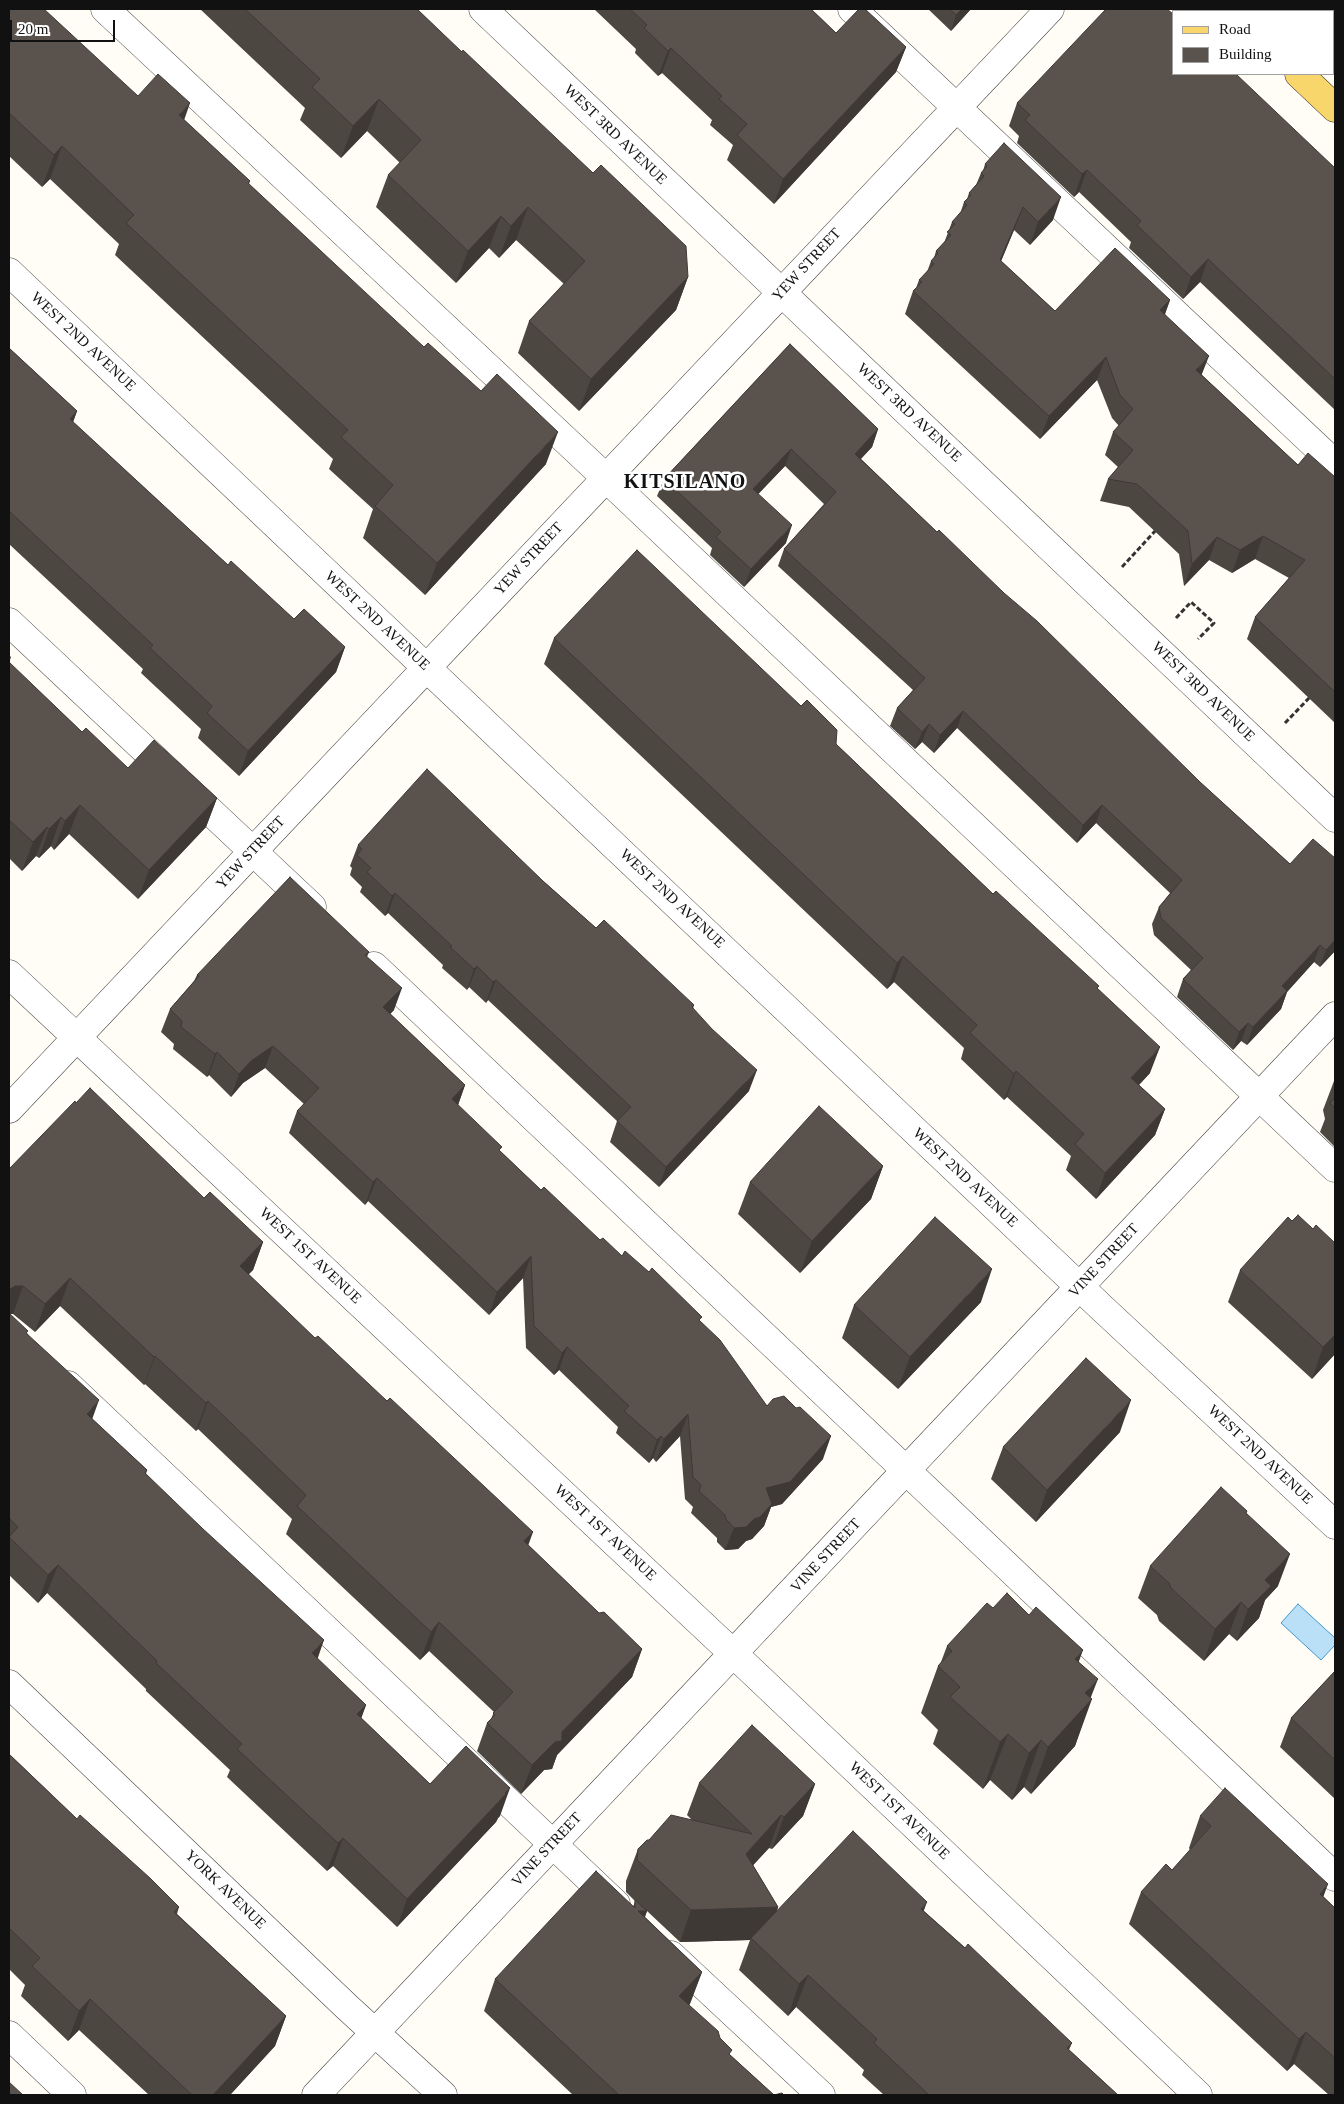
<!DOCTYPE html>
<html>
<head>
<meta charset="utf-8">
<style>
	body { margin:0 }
	#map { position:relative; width:1344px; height:2104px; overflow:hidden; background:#fffdf5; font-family:Georgia,serif }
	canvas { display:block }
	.frame { position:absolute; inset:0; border:10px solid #111; pointer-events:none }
	.legend { position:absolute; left:1172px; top:10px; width:162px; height:65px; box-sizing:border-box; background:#fff; border:1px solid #a0a0a0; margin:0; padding:6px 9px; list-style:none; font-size:15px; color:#111 }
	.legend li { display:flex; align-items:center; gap:10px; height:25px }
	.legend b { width:25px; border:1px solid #a0a0a0 }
	.scale { position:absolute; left:10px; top:20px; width:105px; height:22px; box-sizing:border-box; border:2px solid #111; border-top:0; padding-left:6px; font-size:15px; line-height:18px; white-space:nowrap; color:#111; -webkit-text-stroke:4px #fff; paint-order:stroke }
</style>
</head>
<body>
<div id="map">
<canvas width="1344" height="2104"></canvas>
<div class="frame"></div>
<ul class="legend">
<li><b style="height:6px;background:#f9d66b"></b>Road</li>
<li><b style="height:14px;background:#5a524d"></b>Building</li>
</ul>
<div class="scale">20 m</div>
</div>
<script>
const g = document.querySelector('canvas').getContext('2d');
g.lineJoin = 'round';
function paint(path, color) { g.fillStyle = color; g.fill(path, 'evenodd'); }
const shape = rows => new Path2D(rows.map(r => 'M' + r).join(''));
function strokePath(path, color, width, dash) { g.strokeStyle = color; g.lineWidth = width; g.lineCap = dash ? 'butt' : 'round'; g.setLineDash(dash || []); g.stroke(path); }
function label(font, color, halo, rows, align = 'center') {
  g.font = font + ' Georgia,serif'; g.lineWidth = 5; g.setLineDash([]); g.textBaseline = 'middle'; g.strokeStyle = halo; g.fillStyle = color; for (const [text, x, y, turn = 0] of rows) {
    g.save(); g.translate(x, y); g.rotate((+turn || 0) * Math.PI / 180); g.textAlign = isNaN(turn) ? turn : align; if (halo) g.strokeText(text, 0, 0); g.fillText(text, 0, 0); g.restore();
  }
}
const water = shape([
	[1298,1604,1335,1638,1335,1645,1321,1660,1281,1623,1298,1604]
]);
paint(water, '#b9e0f7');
strokePath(water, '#3f96cf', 1);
const minor = shape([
	[105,9,606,478,1335,1168],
	[483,9,1335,818],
	[852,9,1335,464],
	[9,272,1103,1309,1335,1525],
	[9,622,312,907],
	[374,966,1335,1877],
	[9,974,756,1675,1198,2095],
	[9,1109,1050,9],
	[68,1385,616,1904],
	[9,1684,347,2007,443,2095],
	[671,1955,821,2095],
	[9,2035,72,2095],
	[316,2095,1335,1016]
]);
const major = shape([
	[1230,9,1233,11],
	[1299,74,1335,108]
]);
strokePath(minor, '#444', 29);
strokePath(major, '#222', 29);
strokePath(shape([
	[1122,567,1156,530],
	[1176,618,1191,602,1214,623,1198,639],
	[1285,723,1311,696]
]), '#333', 3, [5, 2.5]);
strokePath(minor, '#fff', 28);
strokePath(major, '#f9d66b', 28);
paint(shape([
	[9,9,138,96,184,120,250,181,249,184,546,464,425,595,363,538,373,509,329,469,333,459,115,255,119,244,50,179,42,187,9,156],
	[200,9,417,9,688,277,676,310,579,411,518,353,529,321,564,284,516,240,499,258,489,248,456,283,376,207,388,175,400,163,367,131,341,158,300,120,305,108],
	[594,9,811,9,836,33,906,47,896,72,774,204,727,160,733,145,710,125,712,120,662,73,658,76,635,53,636,49],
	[928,9,971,9,951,31],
	[1321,9,1335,9,1335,22,1333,20,1333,11,1324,11],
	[1017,103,1335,168,1335,410,1200,282,1183,299,1129,248,1131,242,1079,192,1074,197,1017,143,1019,136,1009,126],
	[985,164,1053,220,1030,245,1014,230,1001,261,1055,311,1170,300,1165,314,1202,375,1298,465,1335,477,1335,723,1247,639,1255,617,1289,578,1255,559,1232,573,1209,560,1184,586,1179,554,1129,507,1100,501,1108,479,1118,467,1105,455,1113,432,1119,426,1112,418,1097,380,1040,439,905,314,913,291,916,288,919,280,927,272,931,261,934,258,936,251,944,243,952,222,960,214,964,202,967,199,969,193,976,185,981,173,983,171],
	[790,344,878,429,872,447,861,459,937,532,1200,782,1290,864,1335,858,1335,951,1320,967,1314,962,1287,992,1281,1009,1247,1045,1241,1041,1233,1050,1177,997,1183,979,1191,970,1154,935,1152,924,1159,907,1170,893,1096,823,1077,843,957,728,934,753,922,742,915,749,890,726,897,708,913,690,778,566,784,549,824,504,785,466,758,494,786,543,744,587,710,555,712,548,657,496,664,479],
	[9,348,77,411,73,422,228,565,294,619,345,647,336,672,239,776,198,738,201,729,141,673,143,669,9,544],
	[554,638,836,744,993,894,1098,989,1150,1073,1139,1085,1165,1109,1155,1135,1096,1199,1066,1170,1071,1156,1007,1097,1004,1100,961,1059,964,1048,894,982,887,989,544,664],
	[9,655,11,657,9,663,82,732,128,768,217,798,206,827,138,899,69,834,54,850,51,846,39,858,36,856,22,871,9,858],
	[358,845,543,881,596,928,694,1005,693,1009,749,1091,659,1187,610,1142,617,1121,488,1000,486,1003,469,987,467,990,442,968,443,965,388,913,385,916,360,892,362,887,350,875,352,868,350,866],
	[369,952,367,957,394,1010,390,1014,465,1085,458,1105,500,1151,541,1190,600,1240,622,1256,701,1322,767,1406,823,1459,782,1504,771,1507,764,1526,752,1539,746,1541,738,1549,725,1550,717,1542,717,1538,691,1513,693,1507,685,1499,680,1436,656,1462,653,1458,649,1463,616,1433,618,1427,559,1370,554,1375,526,1348,523,1278,489,1315,368,1201,365,1205,289,1133,297,1111,304,1104,265,1068,243,1083,231,1097,209,1075,207,1077,173,1049,174,1044,161,1032,170,1009,194,981,197,975],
	[1335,1079,1335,1147,1320,1132,1325,1119,1323,1110,1334,1081],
	[883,1166,871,1199,800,1273,738,1214,750,1182],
	[9,1169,204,1198,263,1242,253,1270,248,1274,528,1545,599,1613,642,1649,632,1677,557,1755,552,1769,544,1770,521,1794,477,1751,487,1723,490,1721,494,1712,429,1651,420,1660,286,1534,292,1519,198,1429,196,1431,145,1384,144,1385,60,1306,35,1332,13,1314,10,1314,27,1333,92,1419,147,1470,146,1474,317,1659,366,1705,361,1718,430,1784,500,1816,498,1818,496,1822,397,1927,333,1866,327,1871,227,1777,230,1770,146,1691,146,1689,47,1593,38,1603,9,1575],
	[1240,1270,1335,1354,1312,1379,1228,1302],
	[981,1302,898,1389,842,1338,854,1305],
	[1120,1432,1036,1522,991,1479,1003,1447],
	[1246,1514,1278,1586,1265,1600,1259,1618,1237,1641,1229,1634,1204,1661,1159,1621,1157,1615,1138,1598,1150,1566],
	[993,1608,1029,1615,1079,1662,1091,1698,1075,1746,1031,1794,1024,1787,1012,1800,990,1780,983,1789,933,1744,938,1730,921,1713,938,1666,941,1662,947,1646],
	[1335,1671,1335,1799,1280,1747,1291,1718],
	[9,1754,77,1819,179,1907,177,1914,286,2016,275,2046,230,2095,149,2095,79,2030,68,2041,21,1996,25,1985,9,1969],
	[699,1783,815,1784,803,1816,772,1849,769,1848,753,1865,778,1907,777,1911,924,1911,1072,2043,1069,2050,1118,2095,884,2095,862,2075,864,2070,796,2007,788,2016,739,1970,750,1940,680,1942,647,1911,645,1917,702,1972,689,2005,720,2038,730,2055,774,2095,784,2095,573,2095,484,2011,495,1979,633,1907,635,1901,626,1892,626,1881,638,1849,649,1840,692,1820,687,1815],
	[1200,1816,1324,1897,1335,1908,1335,2095,1329,2095,1294,2064,1287,2071,1129,1924,1141,1892,1172,1870,1190,1850,1189,1848]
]), '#4d4742');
paint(shape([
	[962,9,971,9,951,31,956,15],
	[906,47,896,72,774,204,783,179],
	[671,48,662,73,658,76,668,51],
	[379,99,367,131,341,158,353,126],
	[190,103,179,135,179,115],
	[62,146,50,179,42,187,54,155],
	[1087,170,1079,192,1074,197,1082,174],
	[1061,197,1053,220,1030,245,1038,222],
	[528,207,516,240,499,258,511,226],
	[1023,207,1014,230,992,283,1000,260],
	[501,216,489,248,456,283,468,251],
	[1208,259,1200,282,1183,299,1191,277],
	[688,277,676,310,579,411,591,379],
	[1170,300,1162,322,1160,310],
	[1209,356,1200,379,1196,370],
	[1106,357,1097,380,1040,439,1049,416],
	[77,411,68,436,70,419],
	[878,429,872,447,849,471,855,454],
	[558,432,546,464,425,595,437,563],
	[791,449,785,466,746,507,753,489],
	[792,525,786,543,744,587,751,569],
	[1263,536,1255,559,1232,573,1240,550],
	[1217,537,1209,560,1184,586,1192,564],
	[345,647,336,672,239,776,248,751],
	[963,711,957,728,934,753,940,735],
	[929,724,922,742,915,749,922,732],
	[217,798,206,827,138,899,149,870],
	[80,805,69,834,54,850,65,821],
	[1102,805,1096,823,1077,843,1083,825],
	[61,817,51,846,39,858,49,829],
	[47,827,36,856,22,871,33,842],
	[395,893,388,913,385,916,392,896],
	[1335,940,1335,951,1320,967,1326,950],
	[1320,945,1314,962,1287,992,1281,1009,1247,1045,1253,1027,1282,986],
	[903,956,894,982,887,989,897,963],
	[477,966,469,987,467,990,474,969],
	[496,980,488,1000,486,1003,493,982],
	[402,988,394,1010,375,1030,383,1007],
	[1248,1023,1241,1041,1233,1050,1239,1032],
	[273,1046,265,1068,243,1083,231,1097,239,1074,251,1061],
	[1160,1047,1150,1073,1121,1104,1131,1078],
	[217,1052,209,1075,207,1077,215,1054],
	[757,1070,749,1091,659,1187,666,1167],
	[1016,1071,1007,1097,1004,1100,1014,1074],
	[465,1085,457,1108,452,1099],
	[1165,1109,1155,1135,1096,1199,1105,1173],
	[883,1166,871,1199,800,1273,812,1241],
	[377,1178,368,1201,365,1205,373,1182],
	[263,1242,253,1270,230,1294,240,1266],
	[531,1256,523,1278,489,1315,497,1292],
	[992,1269,981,1302,898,1389,910,1357],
	[70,1278,60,1306,35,1332,45,1304],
	[15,1286,23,1286,13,1314,9,1314,9,1290],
	[1335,1335,1335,1354,1312,1379,1323,1347],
	[567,1347,559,1370,554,1375,562,1353],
	[155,1356,145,1384,144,1385,154,1357],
	[99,1400,89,1428,87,1414],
	[1131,1400,1120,1432,1036,1522,1047,1490],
	[208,1401,198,1429,196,1431,206,1403],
	[688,1414,680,1436,656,1462,664,1439],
	[661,1436,653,1458,649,1463,657,1440],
	[831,1436,823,1459,782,1504,771,1507,764,1526,752,1539,746,1541,738,1549,725,1550,734,1528,766,1488],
	[533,1532,523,1560,524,1541],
	[1290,1554,1278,1586,1265,1600,1259,1618,1237,1641,1248,1609,1265,1580],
	[58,1565,47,1593,38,1603,48,1575],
	[1241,1602,1229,1634,1204,1661,1215,1629],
	[439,1622,429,1651,420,1660,431,1632],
	[324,1640,314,1669,312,1653],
	[642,1649,632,1677,557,1755,552,1769,544,1770,521,1794,532,1765,562,1732],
	[1083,1650,1066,1697,1075,1659],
	[1098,1679,1089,1702,1092,1699,1075,1746,1031,1794,1048,1747,1085,1693],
	[366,1705,356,1733,357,1714],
	[1008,1734,990,1780,983,1789,1000,1742],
	[1041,1740,1024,1787,1012,1800,1029,1753],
	[815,1784,803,1816,772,1849,784,1817],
	[510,1788,500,1816,498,1818,496,1822,397,1927,407,1899],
	[781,1815,769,1848,734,1886,746,1854],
	[343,1838,333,1866,327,1871,338,1843],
	[1328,1884,1316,1917,1320,1894],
	[927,1902,915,1935,921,1909],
	[778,1907,767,1939,751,1938,750,1940,680,1942,691,1910],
	[638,1911,647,1911,635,1943],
	[702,1972,690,2004,668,2028,679,1996],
	[808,1975,796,2007,788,2016,799,1984],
	[90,1999,79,2030,68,2041,79,2011],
	[286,2016,275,2046,230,2095,213,2095],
	[1306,2032,1294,2064,1287,2071,1299,2039]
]), '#3f3936');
const building = shape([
	[9,9,44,9,138,96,158,74,190,103,179,115,250,181,248,183,424,347,428,343,481,391,497,374,558,432,437,563,375,506,393,485,341,437,348,430,126,223,134,215,62,146,54,155,9,113,9,9],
	[245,9,417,9,462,52,463,50,593,173,601,165,686,246,688,277,591,379,529,321,585,261,528,207,511,226,501,216,468,251,388,175,421,140,379,99,353,126,312,87,320,79,245,9],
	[630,9,811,9,836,33,859,9,865,9,906,47,783,179,737,135,747,124,719,99,722,96,671,48,668,51,644,28,647,25,630,9],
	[950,9,962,9,956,15,950,9],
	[1106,9,1167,9,1173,14,1173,74,1236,74,1335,168,1335,379,1208,259,1191,277,1137,225,1141,221,1087,170,1082,174,1025,120,1030,115,1017,103,1106,9],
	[1004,143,1061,197,1038,222,1023,207,1000,260,1055,311,1115,248,1170,300,1160,310,1209,356,1196,370,1298,465,1308,453,1335,477,1335,692,1255,617,1305,560,1263,536,1240,550,1217,537,1192,564,1188,531,1137,484,1108,479,1133,450,1113,432,1133,409,1120,395,1106,357,1049,416,913,291,922,282,919,280,934,264,931,261,938,253,936,251,951,235,947,232,955,224,952,222,967,205,964,202,971,195,969,193,984,176,981,173,987,166,985,164,1004,143],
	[790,344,878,429,855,454,937,532,939,530,1004,593,1037,621,1200,782,1290,864,1313,839,1335,858,1335,940,1326,950,1320,945,1282,986,1287,991,1253,1027,1248,1023,1239,1032,1183,979,1203,958,1161,918,1159,907,1182,880,1102,805,1083,825,963,711,940,735,929,724,922,732,897,708,925,678,784,549,836,492,791,449,753,489,792,525,751,569,716,537,721,532,664,479,790,344],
	[9,348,77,411,70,419,228,565,231,561,294,619,304,609,345,647,248,751,207,713,212,706,150,648,153,645,9,511,9,348],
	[637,550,801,706,807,700,837,730,836,744,993,894,996,891,1099,986,1097,988,1160,1047,1131,1078,1165,1109,1105,1173,1075,1144,1084,1134,1016,1071,1014,1074,970,1033,977,1025,903,956,897,963,554,638,637,550],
	[9,662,82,732,86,728,128,768,154,740,217,798,149,870,80,805,65,821,61,817,49,829,47,827,33,842,9,820,9,662],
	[427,769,543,881,596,928,604,920,694,1005,692,1007,712,1029,757,1070,666,1167,617,1121,631,1107,496,980,493,982,477,966,474,969,450,947,452,946,395,893,392,896,367,872,371,868,357,855,362,849,358,845,427,769],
	[290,877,369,952,365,955,402,988,383,1007,465,1085,452,1099,502,1147,499,1150,541,1190,544,1187,600,1240,603,1238,622,1256,625,1251,649,1272,652,1268,702,1317,699,1320,720,1340,767,1406,773,1399,784,1396,796,1408,800,1407,831,1436,790,1482,766,1488,772,1504,760,1517,754,1519,746,1527,734,1528,726,1519,725,1515,699,1491,701,1485,693,1477,688,1414,664,1439,661,1436,657,1440,624,1411,629,1406,567,1347,562,1353,534,1326,531,1256,497,1292,377,1178,373,1182,297,1111,319,1088,273,1046,251,1061,239,1074,217,1052,215,1054,181,1027,182,1021,170,1009,199,976,197,975,290,877],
	[90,1088,204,1198,210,1192,263,1242,240,1266,315,1338,318,1336,387,1401,390,1398,533,1532,524,1541,599,1613,604,1612,642,1649,562,1732,562,1741,555,1742,532,1765,487,1723,495,1715,493,1713,513,1692,439,1622,431,1632,297,1506,306,1495,208,1401,206,1403,155,1356,154,1357,70,1278,45,1304,23,1286,15,1286,9,1290,9,1169,75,1101,76,1103,90,1088],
	[1335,1098,1335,1108,1330,1103,1335,1098],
	[819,1106,883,1166,812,1241,750,1182,819,1106],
	[1298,1215,1313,1229,1316,1225,1335,1243,1335,1335,1323,1347,1240,1270,1288,1217,1292,1221,1298,1215],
	[935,1217,992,1269,910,1357,854,1305,935,1217],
	[9,1313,28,1331,26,1333,99,1400,87,1414,147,1470,145,1473,202,1528,324,1640,312,1653,366,1705,357,1714,430,1784,466,1746,510,1788,505,1793,506,1794,407,1899,343,1838,338,1843,237,1749,242,1744,156,1663,157,1661,58,1565,48,1575,9,1537,18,1527,9,1518,9,1313],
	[1086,1358,1131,1400,1047,1490,1003,1447,1086,1358],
	[1221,1487,1247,1511,1246,1513,1290,1554,1265,1580,1271,1586,1248,1609,1241,1602,1215,1629,1171,1588,1169,1583,1150,1566,1221,1487],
	[1007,1593,1029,1615,1036,1607,1083,1650,1075,1659,1098,1679,1085,1693,1092,1699,1048,1747,1041,1740,1029,1753,1008,1734,1000,1742,950,1697,960,1687,938,1666,952,1651,947,1646,987,1603,993,1608,1007,1593],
	[1335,1671,1335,1760,1291,1718,1335,1671],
	[752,1725,815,1784,784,1817,781,1815,746,1854,778,1907,691,1910,637,1860,638,1849,647,1840,649,1840,671,1815,752,1834,699,1783,752,1725],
	[9,1754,77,1819,80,1815,150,1878,179,1907,174,1912,286,2016,213,2095,192,2095,90,1999,79,2011,32,1966,40,1958,9,1928,9,1754],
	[1225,1788,1328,1884,1320,1894,1335,1908,1335,2058,1306,2032,1299,2039,1141,1892,1166,1864,1172,1870,1211,1826,1200,1816,1225,1788],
	[853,1831,927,1902,921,1909,965,1948,968,1944,1072,2043,1067,2048,1118,2095,929,2095,874,2043,877,2039,808,1975,799,1984,751,1938,853,1831],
	[596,1871,635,1908,635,1900,647,1911,638,1911,702,1972,679,1996,718,2031,720,2038,732,2050,729,2054,774,2095,782,2093,784,2095,619,2095,495,1979,596,1871],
	[9,2082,23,2095,9,2095,9,2082]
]);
paint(building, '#5a524d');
strokePath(building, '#3f3936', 1);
label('15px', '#111', '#fff', [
	["WEST 3RD AVENUE",615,135,44],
	["YEW STREET",807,265,-47],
	["WEST 2ND AVENUE",83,342,43],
	["WEST 3RD AVENUE",909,413,43],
	["YEW STREET",529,559,-47],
	["WEST 2ND AVENUE",377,621,43],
	["WEST 3RD AVENUE",1203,692,44],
	["YEW STREET",251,853,-47],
	["WEST 2ND AVENUE",672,899,43],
	["WEST 2ND AVENUE",965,1178,43],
	["WEST 1ST AVENUE",310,1256,43],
	["VINE STREET",1104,1261,-47],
	["WEST 2ND AVENUE",1260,1455,43],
	["WEST 1ST AVENUE",605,1533,43],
	["VINE STREET",826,1556,-47],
	["WEST 1ST AVENUE",899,1811,44],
	["VINE STREET",547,1850,-47],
	["YORK AVENUE",225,1890,44]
]);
g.letterSpacing = '1px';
label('bold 20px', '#111', '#fff', [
	["KITSILANO",685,483]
]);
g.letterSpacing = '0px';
</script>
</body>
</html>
